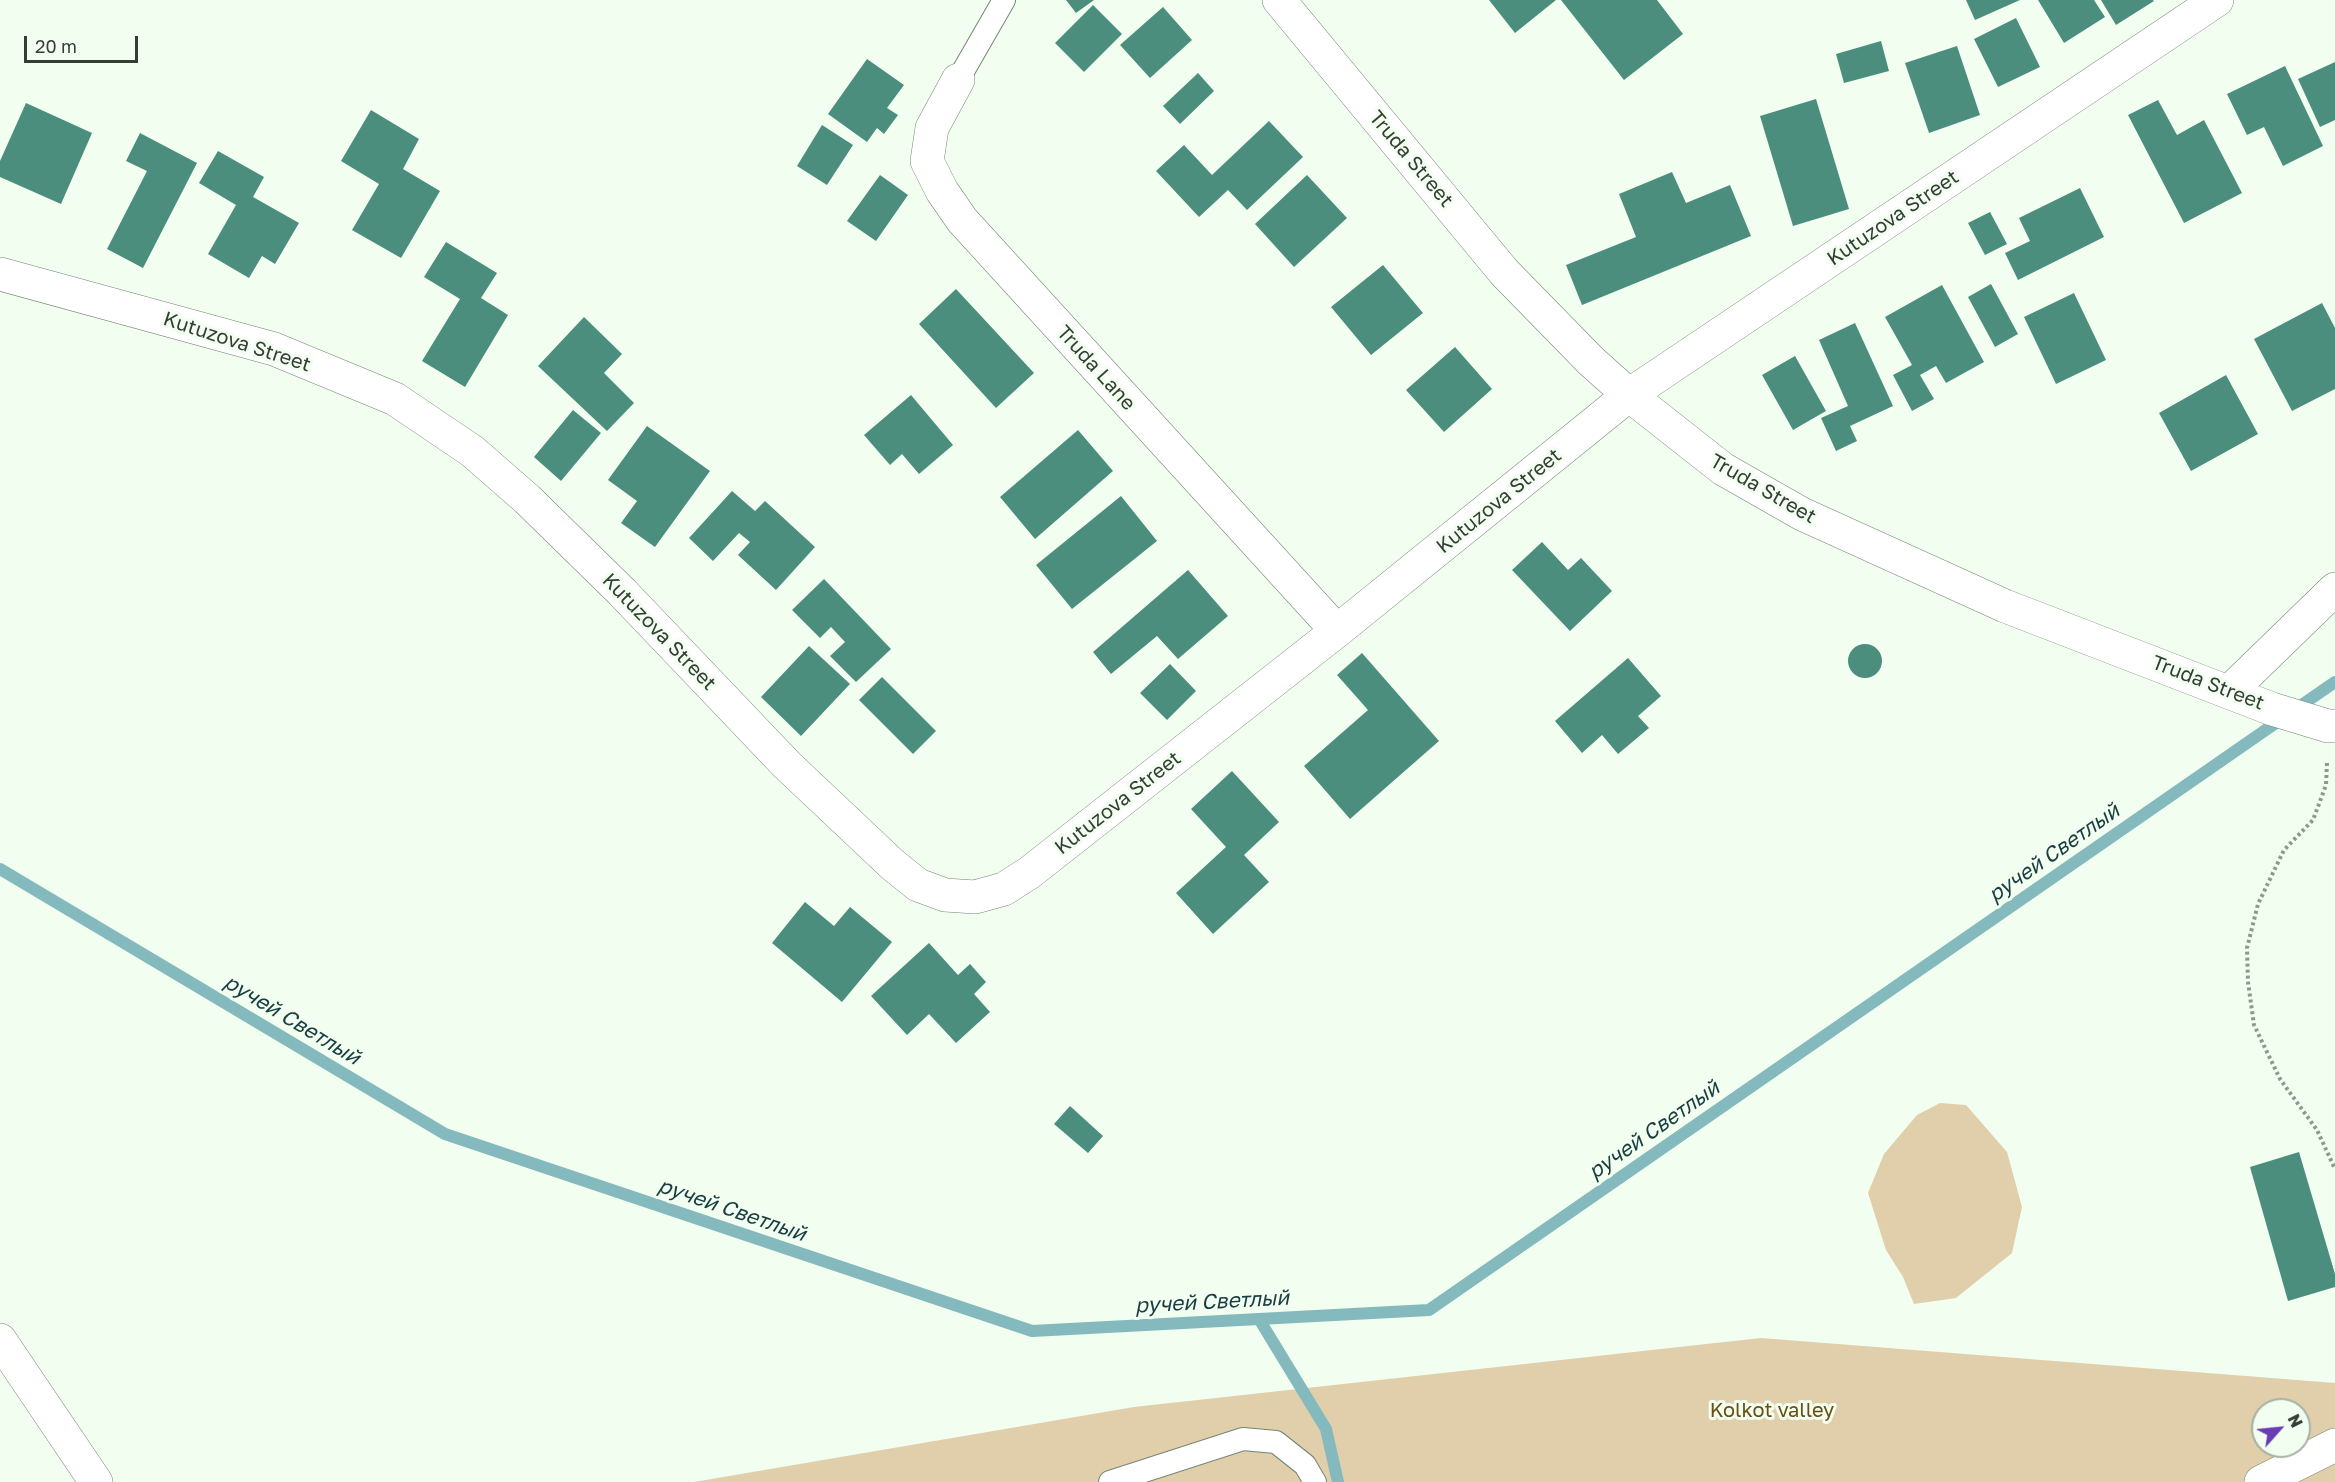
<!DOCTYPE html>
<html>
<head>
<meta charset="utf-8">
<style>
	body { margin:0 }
	#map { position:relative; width:2335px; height:1482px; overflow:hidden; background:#f1fef0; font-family:"Golos Text",sans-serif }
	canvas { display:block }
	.north { position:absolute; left:2251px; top:1398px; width:60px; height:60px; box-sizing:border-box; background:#f1fef0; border:2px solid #a6b1a5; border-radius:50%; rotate:63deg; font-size:16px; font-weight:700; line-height:24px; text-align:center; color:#353e34 }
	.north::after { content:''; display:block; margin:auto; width:21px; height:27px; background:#6b3db4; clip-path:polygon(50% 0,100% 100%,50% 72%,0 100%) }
	.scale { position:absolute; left:24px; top:36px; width:114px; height:27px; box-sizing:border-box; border:3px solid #353e34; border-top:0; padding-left:8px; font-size:18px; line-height:21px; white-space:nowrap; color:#353e34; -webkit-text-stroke:4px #f1fef0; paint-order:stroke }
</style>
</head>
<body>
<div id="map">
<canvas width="2335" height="1482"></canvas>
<div class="north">N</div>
<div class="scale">20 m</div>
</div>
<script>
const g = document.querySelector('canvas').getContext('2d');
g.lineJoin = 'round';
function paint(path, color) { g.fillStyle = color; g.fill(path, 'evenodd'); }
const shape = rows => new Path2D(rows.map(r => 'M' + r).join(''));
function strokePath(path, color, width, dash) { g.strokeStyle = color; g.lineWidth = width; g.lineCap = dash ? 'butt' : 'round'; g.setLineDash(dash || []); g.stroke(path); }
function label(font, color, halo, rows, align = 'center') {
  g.font = font + ' "Golos Text",sans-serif'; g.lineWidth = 6; g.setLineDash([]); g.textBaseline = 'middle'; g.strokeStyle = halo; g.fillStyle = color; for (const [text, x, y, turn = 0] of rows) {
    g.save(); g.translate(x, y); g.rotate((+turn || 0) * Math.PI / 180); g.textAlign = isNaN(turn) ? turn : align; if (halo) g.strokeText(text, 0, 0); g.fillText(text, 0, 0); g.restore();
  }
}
paint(shape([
	[1940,1103,1966,1105,2007,1152,2022,1207,2012,1253,1956,1298,1914,1304,1903,1277,1886,1250,1868,1193,1884,1154,1917,1115],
	[1761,1338,2335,1383,2335,1482,694,1482,1134,1407],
	[2263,1410,2299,1410,2299,1446,2263,1446]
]), '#e1ceaa');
strokePath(shape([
	[0,869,445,1134,1032,1331,1429,1310,2335,682],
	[1259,1319,1326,1429,1338,1482]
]), '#84babd', 12);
paint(shape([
	[1066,0,1094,0,1076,13],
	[1489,0,1556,0,1515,33],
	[1561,0,1657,0,1683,34,1624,80],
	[1966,0,2020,0,1975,20],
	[2038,0,2094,0,2105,17,2064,43],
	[2101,0,2153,0,2154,1,2116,25],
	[1093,5,1122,34,1084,72,1055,43],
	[1163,7,1192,40,1150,78,1120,45],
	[2016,18,2040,67,1998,87,1974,39],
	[1881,41,1889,71,1844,83,1836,54],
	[1957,46,1980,115,1929,133,1905,63],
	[867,59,904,85,887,108,898,115,884,134,877,128,867,142,828,114],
	[2335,62,2335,120,2320,127,2298,79],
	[2285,66,2323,146,2283,166,2264,127,2247,135,2227,94],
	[1198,73,1214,91,1180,124,1163,106],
	[1816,99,1849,209,1793,226,1760,116],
	[2158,100,2177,135,2204,120,2242,193,2184,223,2128,115],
	[26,103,92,133,61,204,0,177,0,161],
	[371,110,419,139,403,169,440,191,401,258,352,230,379,184,341,161],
	[1269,121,1303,157,1247,210,1228,190,1199,217,1156,171,1184,145,1212,175],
	[822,125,853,145,827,185,797,166],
	[140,133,197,163,143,268,107,249,147,171,126,161],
	[218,151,264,177,253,197,299,223,275,264,262,256,249,278,208,254,236,205,199,183],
	[1672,172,1686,203,1730,185,1751,236,1582,305,1566,265,1636,237,1619,194],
	[880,175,908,195,876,241,847,221],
	[1307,175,1347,218,1294,267,1255,224],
	[2080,188,2104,237,2018,280,2005,253,2030,241,2019,218],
	[1990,212,2007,244,1985,255,1968,223],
	[446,242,497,273,481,298,508,315,465,387,422,361,460,299,424,277],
	[1383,265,1423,313,1371,355,1331,307],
	[1991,284,2018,334,1995,347,1968,297],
	[1942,285,1984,362,1946,383,1936,366,1920,375,1934,399,1912,411,1893,375,1912,365,1885,317],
	[956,289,1034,373,996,408,919,324],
	[2074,293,2106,360,2056,384,2024,317],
	[2322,303,2335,328,2335,389,2292,411,2254,339],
	[584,317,622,354,604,373,634,403,607,431,538,366],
	[1855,323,1893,406,1850,426,1857,441,1836,451,1821,418,1848,406,1819,340],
	[1455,347,1492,389,1444,432,1406,390],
	[1795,356,1826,411,1793,430,1762,375],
	[2226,375,2258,434,2191,471,2159,413],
	[911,395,953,445,919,474,902,454,890,465,864,435],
	[573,410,601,433,561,481,534,457],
	[647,426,710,471,655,547,621,523,637,501,608,480],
	[1078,430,1113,471,1035,539,1000,497],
	[732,491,755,511,765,501,815,547,776,590,738,555,750,542,739,533,713,561,689,538],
	[1121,496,1157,541,1072,609,1036,565],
	[1542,542,1568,570,1581,558,1612,591,1570,631,1512,570],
	[1188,570,1228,616,1178,659,1157,636,1111,674,1093,652],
	[824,579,891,649,856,682,830,656,845,642,831,627,820,638,792,610],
	'1848 661a17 17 0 1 1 34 0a17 17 0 1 1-34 0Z',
	[809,646,850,684,801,736,761,697],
	[1362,653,1439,741,1350,819,1304,766,1368,710,1337,675],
	[1628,658,1661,696,1638,716,1649,728,1618,754,1602,735,1582,753,1555,721],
	[1170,664,1196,691,1167,720,1140,693],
	[882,677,936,731,913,754,859,700],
	[1232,771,1279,822,1244,855,1269,882,1213,934,1176,893,1226,847,1191,809],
	[805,902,834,926,850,907,892,942,842,1002,772,943],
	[929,943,958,975,970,964,986,982,974,994,990,1012,956,1043,929,1014,907,1035,871,996],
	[1070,1106,1103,1136,1088,1153,1054,1124],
	[2299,1152,2335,1274,2335,1287,2288,1301,2250,1167]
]), '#4c8e7d');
const service = shape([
	[958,80,1004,0],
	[1110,1482,1243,1439,1276,1442,1305,1465,1315,1482]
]);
const minor = shape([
	[1279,0,1504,272,1591,361,1629,395,1723,469,1802,514,2005,606,2272,709,2328,726,2335,726],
	[958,80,932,128,927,161,942,191,962,220,1337,631],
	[0,274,274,349,395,399,472,451,527,499,622,592,787,765,893,865,918,885,945,895,975,897,1004,889,1029,873,1337,631,1629,395,2217,0],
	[2230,691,2335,589],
	[0,1340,96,1482],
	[2261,1482,2335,1445]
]);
strokePath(service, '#738772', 24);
strokePath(minor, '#738772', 34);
strokePath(shape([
	[2327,763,2326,785,2313,820,2284,850,2258,904,2247,948,2248,982,2254,1025,2280,1079,2317,1130,2335,1169]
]), '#8e998d', 4, [3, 3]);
strokePath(service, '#fff', 22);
strokePath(minor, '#fff', 33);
label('20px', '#353e34', '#f1fef0', [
	["Truda Street",1411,159,50],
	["Kutuzova Street",1893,218,-34],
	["Kutuzova Street",237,342,18],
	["Truda Lane",1096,368,48],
	["Truda Street",1763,489,30],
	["Kutuzova Street",1499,501,-39],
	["Kutuzova Street",659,632,46],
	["Truda Street",2208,683,21],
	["Kutuzova Street",1118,803,-38]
]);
label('20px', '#694e11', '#f1fef0', [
	["Kolkot valley",1772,1411]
]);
label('italic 21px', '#1a3d41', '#f1fef0', [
	["ручей Светлый",2054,853,-35],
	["ручей Светлый",292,1020,31],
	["ручей Светлый",1654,1130,-35],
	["ручей Светлый",732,1210,19],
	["ручей Светлый",1212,1302,-3]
]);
</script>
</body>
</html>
